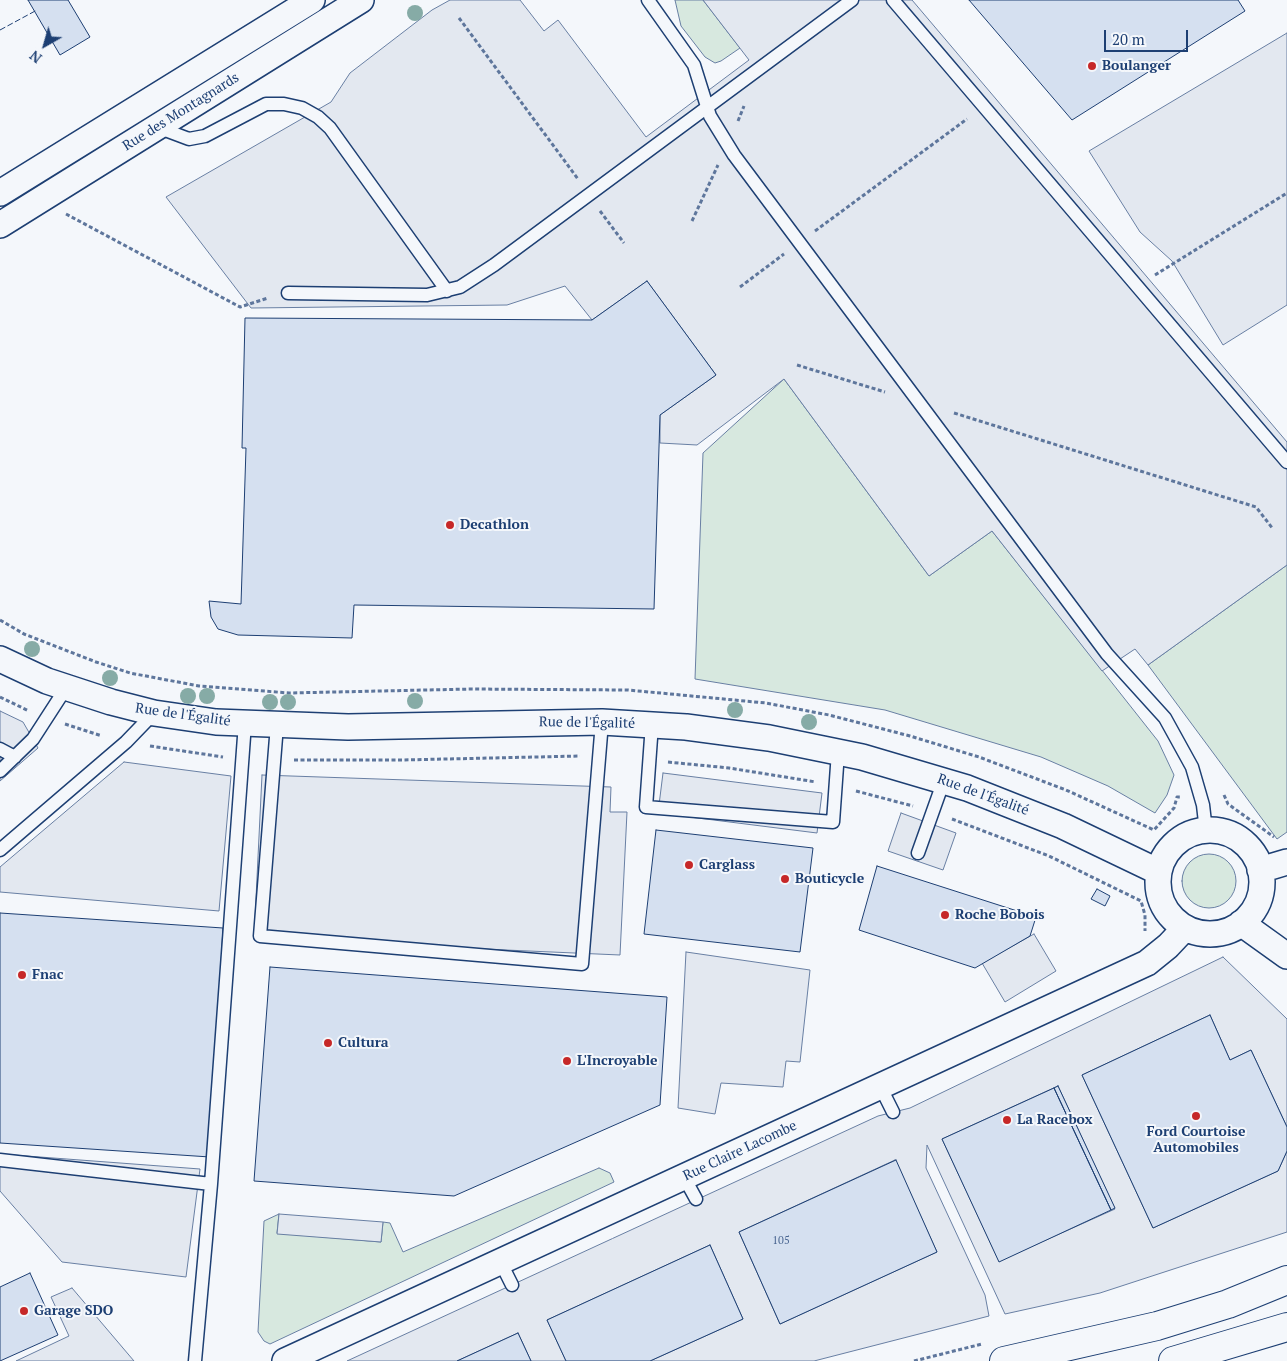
<!DOCTYPE html>
<html>
<head>
<meta charset="utf-8">
<style>
	body { margin:0 }
	#map { position:relative; width:1287px; height:1361px; overflow:hidden; background:#f4f7fb; font-family:"PT Serif",serif }
	canvas { display:block }
	.north { position:absolute; left:20px; top:20px; width:50px; height:50px; -webkit-text-stroke:4px #f4f7fb; paint-order:stroke; rotate:218deg; font-size:14px; font-weight:700; line-height:20px; text-align:center; color:#1d3f73 }
	.north::after { content:''; display:block; margin:auto; width:18px; height:22px; background:#1d3f73; clip-path:polygon(50% 0,100% 100%,50% 72%,0 100%) }
	.scale { position:absolute; left:1104px; top:30px; width:84px; height:22px; box-sizing:border-box; border:2px solid #1d3f73; border-top:0; padding-left:6px; font-size:15px; line-height:18px; white-space:nowrap; color:#1d3f73; -webkit-text-stroke:4px #f4f7fb; paint-order:stroke }
</style>
</head>
<body>
<div id="map">
<canvas width="1287" height="1361"></canvas>
<div class="north">N</div>
<div class="scale">20 m</div>
</div>
<script>
const g = document.querySelector('canvas').getContext('2d');
g.lineJoin = 'round';
function paint(path, color) { g.fillStyle = color; g.fill(path, 'evenodd'); }
const shape = rows => new Path2D(rows.map(r => 'M' + r).join(''));
function strokePath(path, color, width, dash) { g.strokeStyle = color; g.lineWidth = width; g.lineCap = dash ? 'butt' : 'round'; g.setLineDash(dash || []); g.stroke(path); }
function label(font, color, halo, rows, align = 'center') {
  g.font = font + ' "PT Serif",serif'; g.lineWidth = 4; g.setLineDash([]); g.textBaseline = 'middle'; g.strokeStyle = halo; g.fillStyle = color; for (const [text, x, y, turn = 0] of rows) {
    g.save(); g.translate(x, y); g.rotate((+turn || 0) * Math.PI / 180); g.textAlign = isNaN(turn) ? turn : align; if (halo) g.strokeText(text, 0, 0); g.fillText(text, 0, 0); g.restore();
  }
}
const green = shape([
	[675,0,703,0,740,48,721,61,715,63,705,57,681,26,675,0],
	[784,379,929,576,992,531,1158,741,1174,775,1167,795,1155,813,1108,786,1041,757,885,710,695,679,703,453,784,379],
	[1287,565,1287,832,1277,839,1148,665,1287,565],
	'1182 881a27 27 0 1 1 54 0a27 27 0 1 1-54 0Z',
	[599,1168,610,1173,614,1182,270,1344,264,1341,258,1332,264,1221,279,1214,277,1233,381,1242,383,1222,390,1223,403,1252,599,1168]
]);
paint(green, '#d7e8df');
strokePath(green, '#687fa3', 1);
const parking = shape([
	[450,0,520,0,544,31,558,20,646,137,749,60,703,0,912,0,1287,442,1287,565,1148,665,1135,649,1102,671,992,531,929,576,784,379,697,445,660,443,660,415,716,375,647,281,592,320,565,286,507,305,251,308,166,197,331,102,350,73,432,10,450,0],
	[1287,33,1287,305,1223,345,1172,261,1140,232,1089,151,1287,33],
	[0,711,23,722,38,748,0,781,0,711],
	[124,762,231,776,219,911,0,892,0,867,124,762],
	[663,773,822,793,817,833,658,813,663,773],
	[262,775,611,787,610,812,627,812,620,955,254,939,262,775],
	[901,813,956,833,943,870,888,851,901,813],
	[1034,934,1056,971,1005,1002,982,963,1034,934],
	[686,952,810,970,800,1062,786,1061,783,1087,721,1083,715,1114,678,1108,686,952],
	[1223,957,1287,1019,1287,1127,1251,1050,1230,1060,1210,1015,1082,1075,1153,1228,1278,1171,1287,1151,1287,1232,1100,1293,1005,1314,927,1145,926,1168,985,1295,989,1316,814,1361,650,1361,743,1319,710,1245,547,1320,566,1361,531,1361,518,1333,457,1361,347,1361,878,1116,910,1108,1223,957],
	[1058,1086,1115,1209,999,1261,942,1139,1058,1086],
	[895,1160,937,1252,780,1324,739,1232,895,1160],
	[0,1154,200,1169,186,1277,62,1262,0,1191,0,1154],
	[279,1214,383,1222,381,1242,277,1234,279,1214],
	[72,1288,134,1361,16,1361,69,1336,51,1297,72,1288]
]);
paint(parking, '#e3e8f0');
strokePath(parking, '#687fa3', 1);
const building = shape([
	[28,0,68,0,90,37,60,55,28,0],
	[969,0,1238,0,1245,11,1072,120,969,0],
	[647,281,716,375,660,415,654,609,354,605,352,638,238,635,218,629,211,617,209,601,241,604,246,448,242,448,245,318,592,320,647,281],
	[656,830,813,848,800,952,644,934,656,830],
	[877,866,1036,917,1030,936,975,968,859,930,877,866],
	[1097,889,1110,896,1105,906,1091,899,1097,889],
	[0,913,223,928,210,1157,0,1143,0,913],
	[270,967,667,997,660,1105,454,1196,254,1181,270,967],
	[1210,1015,1230,1060,1251,1050,1287,1127,1287,1151,1278,1171,1153,1228,1082,1075,1210,1015],
	[1058,1086,1115,1208,1111,1210,1054,1088,1058,1086],
	[1054,1088,1111,1210,999,1262,942,1139,1054,1088],
	[896,1160,937,1252,780,1324,739,1232,896,1160],
	[710,1245,743,1319,650,1361,566,1361,547,1320,710,1245],
	[30,1273,58,1335,0,1361,0,1287,30,1273],
	[518,1333,531,1361,457,1361,518,1333]
]);
paint(building, '#d5e0f0');
strokePath(building, '#1d3f73', 1);
const service = shape([
	[648,0,694,65,710,116,734,155,1107,654,1165,718,1192,767,1203,805,1206,831],
	[893,0,1287,462],
	[157,127,189,139,205,136,266,104,284,104,302,108,318,117,330,128,447,291],
	[288,293,427,295,460,287,494,265,852,0],
	[652,724,646,807,833,822,838,752],
	[277,725,260,936,582,964,602,722],
	[0,749,15,757],
	[0,771,33,739,66,688],
	[0,850,126,742,154,713],
	[918,853,944,780],
	[880,1086,893,1112],
	[0,1160,211,1184],
	[684,1177,696,1199],
	[500,1261,512,1285],
	[195,1361,211,1184,245,723]
]);
const minor = shape([
	[0,193,312,0],
	[0,225,361,0],
	[0,659,47,681,111,702,154,713,216,722,348,727,602,722,686,727,769,738,862,757,967,788,1063,826,1159,872],
	'1158 882a52 52 0 1 1 104 0a52 52 0 1 1-104 0Z',
	[1260,870,1287,862],
	[1241,923,1287,956],
	[285,1361,1147,963,1168,946,1185,928]
]);
const tertiary = shape([
	[1004,1361,1157,1326,1228,1304,1287,1280],
	[1173,1361,1287,1327]
]);
strokePath(service, '#1d3f73', 15);
strokePath(minor, '#1d3f73', 28);
strokePath(tertiary, '#1d3f73', 30);
strokePath(shape([
	[459,18,578,179],
	[738,121,744,106],
	[600,211,624,243],
	[66,214,240,307,268,298],
	[692,221,718,165],
	[815,231,967,119],
	[1155,275,1287,193],
	[740,287,784,254],
	[797,365,885,392],
	[954,413,1256,507,1273,529],
	[0,620,24,634,96,662,130,673,199,686,289,693,472,689,628,690,766,703,829,715,910,736,979,757,1066,790,1154,830,1174,808,1177,797,1180,797],
	[0,697,29,711],
	[65,724,102,736],
	[150,746,223,757],
	[294,760,402,760,580,756],
	[668,762,729,768,816,782],
	[856,791,913,806],
	[1224,795,1228,804,1274,837],
	[952,819,1049,856,1141,901,1145,915,1145,931],
	[914,1361,982,1344]
]), '#5e769c', 3, [4, 2.5]);
strokePath(service, '#f4f7fb', 12);
strokePath(minor, '#f4f7fb', 25);
strokePath(tertiary, '#f4f7fb', 28);
strokePath(shape([
	[0,30,37,10]
]), '#1d3f73', 1, [6, 2.5]);
g.fillStyle = '#86aba6';
for (const [x, y] of [
	[415,13],
	[32,649],
	[110,678],
	[188,696],
	[207,696],
	[415,701],
	[270,702],
	[288,702],
	[735,710],
	[809,722]
]) { g.beginPath(); g.arc(x, y, 8, 0, 2 * Math.PI); g.fill(); }
for (const [x, y, r, color] of [
	[1092,66,5,"#c62828"],
	[450,525,5,"#c62828"],
	[689,865,5,"#c62828"],
	[785,879,5,"#c62828"],
	[945,915,5,"#c62828"],
	[22,975,5,"#c62828"],
	[328,1043,5,"#c62828"],
	[567,1061,5,"#c62828"],
	[1196,1116,5,"#c62828"],
	[1007,1120,5,"#c62828"],
	[24,1311,5,"#c62828"]
]) { const dot = new Path2D(); dot.arc(x, y, r, 0, 2 * Math.PI); g.fillStyle = color; g.fill(dot); strokePath(dot, '#f4f7fb', 2); }
label('11px', '#4b6792', null, [
	["105",781,1241]
]);
label('bold 14px', '#1d3f73', '#f4f7fb', [
	["Boulanger",1102,66],
	["Decathlon",460,525],
	["Carglass",699,865],
	["Bouticycle",795,879],
	["Roche Bobois",955,915],
	["Fnac",32,975],
	["Cultura",338,1043],
	["L'Incroyable",577,1061],
	["La Racebox",1017,1120],
	["Ford Courtoise",1196,1132,"center"],
	["Automobiles",1196,1148,"center"],
	["Garage SDO",34,1311]
], 'left');
label('14px', '#1d3f73', '#f4f7fb', [
	["Rue des Montagnards",181,112,-32],
	["Rue de l'Égalité",183,715,8],
	["Rue de l'Égalité",587,723,1],
	["Rue de l'Égalité",983,795,20],
	["Rue Claire Lacombe",740,1151,-25]
]);
</script>
</body>
</html>
